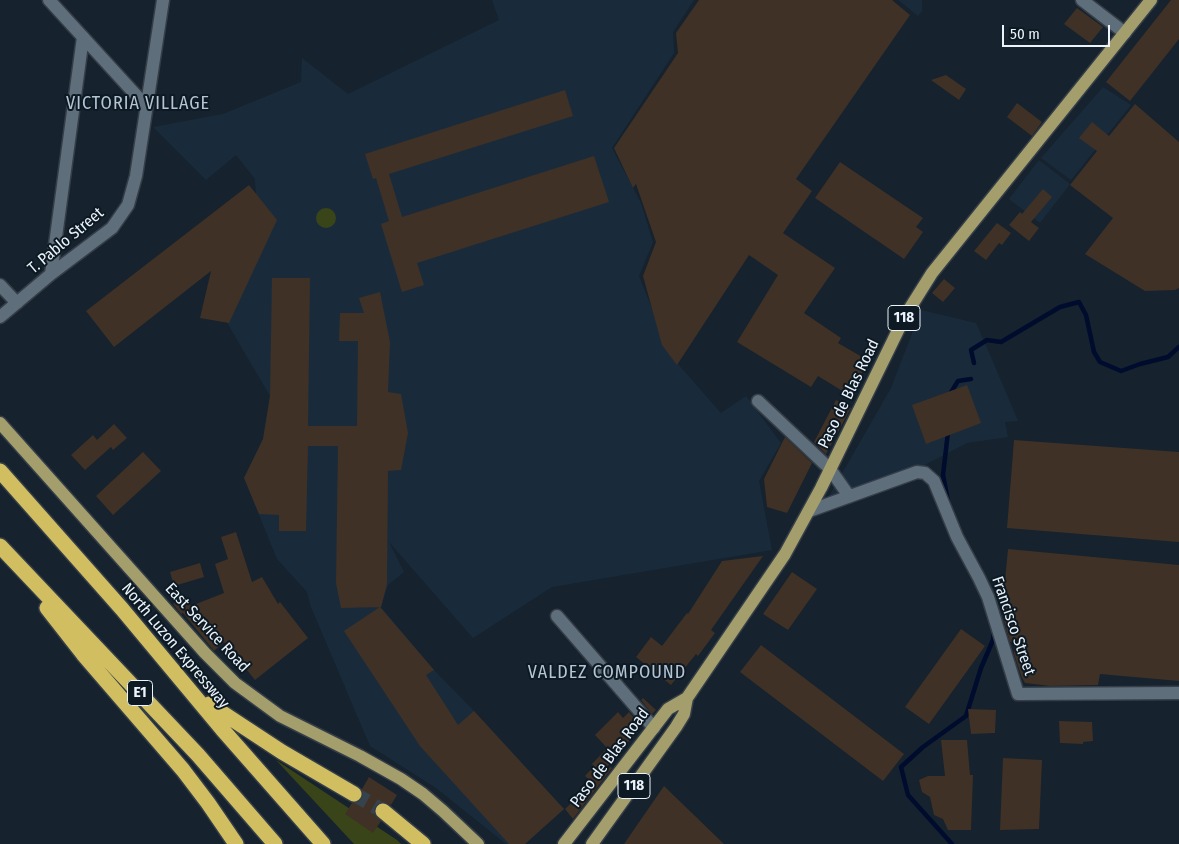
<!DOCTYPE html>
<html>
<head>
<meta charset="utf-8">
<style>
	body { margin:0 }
	#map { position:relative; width:1179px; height:844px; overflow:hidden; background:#16222d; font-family:"Fira Sans Condensed",sans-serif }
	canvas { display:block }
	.scale { position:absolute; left:1002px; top:25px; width:108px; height:22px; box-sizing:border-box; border:2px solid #ebf4fb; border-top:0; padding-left:6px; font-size:15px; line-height:18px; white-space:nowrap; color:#ebf4fb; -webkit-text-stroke:4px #0d1923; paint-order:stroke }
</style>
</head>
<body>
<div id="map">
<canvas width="1179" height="844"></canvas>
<div class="scale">50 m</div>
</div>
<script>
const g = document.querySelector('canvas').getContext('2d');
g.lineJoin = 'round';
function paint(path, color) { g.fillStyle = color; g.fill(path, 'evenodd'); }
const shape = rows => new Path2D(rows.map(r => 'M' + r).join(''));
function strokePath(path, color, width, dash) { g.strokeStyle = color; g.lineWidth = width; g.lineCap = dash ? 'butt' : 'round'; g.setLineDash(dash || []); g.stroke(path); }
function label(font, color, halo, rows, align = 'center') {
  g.font = font + ' "Fira Sans Condensed",sans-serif'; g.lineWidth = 4; g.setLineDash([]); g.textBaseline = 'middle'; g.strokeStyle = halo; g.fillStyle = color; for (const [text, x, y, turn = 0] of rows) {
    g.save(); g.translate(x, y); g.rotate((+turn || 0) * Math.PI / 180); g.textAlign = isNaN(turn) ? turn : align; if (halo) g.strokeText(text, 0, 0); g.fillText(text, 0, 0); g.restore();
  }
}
paint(shape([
	[492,0,694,0,673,32,674,53,612,148,641,203,653,242,639,276,671,356,721,413,746,396,781,443,759,481,772,550,552,587,473,638,389,542,404,572,388,585,381,607,434,670,474,711,564,809,525,844,506,844,436,788,370,746,311,607,307,592,277,559,244,478,263,439,270,396,222,314,257,212,255,179,236,155,206,180,153,127,223,114,301,82,302,58,348,94,499,20],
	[898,0,922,0,922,11,918,16],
	[1103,87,1131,105,1071,180,1041,158],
	[1039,160,1070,184,1040,223,1009,199],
	[921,310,976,323,991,357,1018,421,1005,422,1008,437,967,443,917,469,828,498,891,388]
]), '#192b3b');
paint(shape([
	'316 218a10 10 0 1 1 20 0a10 10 0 1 1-20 0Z',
	[276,760,397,840,401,844,354,844]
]), '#3a4419');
strokePath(shape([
	[974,363,971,350,987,340,1001,342,1060,307,1079,302,1086,315,1094,352,1100,362,1121,371,1140,364,1168,357,1179,347],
	[950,394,958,381,971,379],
	[948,501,943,475,948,432],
	[952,844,908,795,901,767,923,747,966,716,981,668,993,640,994,630]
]), '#000c2d', 4.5);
paint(shape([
	[699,0,892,0,910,15,796,179,812,191,783,233,835,268,804,313,841,338,838,343,869,361,849,395,818,376,811,387,737,342,778,275,749,255,677,365,662,345,643,276,656,242,636,184,633,188,614,148,678,53,676,33],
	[1171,0,1179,0,1179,39,1130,101,1106,82],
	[1077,8,1103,27,1090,43,1064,24],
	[946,75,966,89,959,100,931,80],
	[565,90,573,116,389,174,402,217,594,156,609,202,417,263,424,285,402,292,381,224,389,221,376,178,373,179,365,154],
	[1017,103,1042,122,1032,136,1007,117],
	[1135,104,1179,142,1179,288,1175,290,1145,291,1085,254,1113,218,1070,185,1097,151,1079,138,1092,122,1109,136],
	[840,162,923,218,916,227,923,232,904,259,815,198],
	[249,185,277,220,229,323,200,318,211,271,114,347,86,311],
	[1043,189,1052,197,1031,222,1039,228,1029,241,1009,225,1020,212,1022,214],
	[997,223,1011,233,1002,245,999,243,986,260,974,251],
	[272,278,310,278,308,426,357,426,358,341,339,341,340,313,364,313,359,298,380,292,390,342,388,392,401,394,408,433,401,470,388,471,387,584,381,607,341,608,336,583,338,446,308,446,306,531,279,531,279,515,259,514,244,478,263,439,270,396],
	[944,279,955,288,943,302,932,293],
	[967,385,981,423,926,444,912,405],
	[836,400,851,408,826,454,814,442],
	[114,424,127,438,113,450,111,447,85,470,71,455,93,435,97,440],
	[785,437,812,463,787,513,767,507,764,479],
	[1014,440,1179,452,1179,542,1007,528],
	[143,452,161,471,113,515,96,496],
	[236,532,252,582,262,577,278,604,280,602,308,638,255,680,224,642,214,651,183,613,181,614,173,604,183,596,191,606,224,593,215,564,228,559,221,537],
	[1008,549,1179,565,1179,681,1100,674,1098,685,1050,686,1025,683,1022,678,1014,654,1015,642,1010,642,1002,614],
	[763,556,711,630,715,633,698,656,696,654,671,685,636,657,651,637,662,646,687,613,688,614,722,561],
	[200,563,204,577,174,586,170,572],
	[792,572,817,589,788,630,763,614],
	[380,607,434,670,426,675,458,725,474,711,564,809,525,844,509,844,420,746,344,631],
	[961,629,985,646,929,724,905,707],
	[761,645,904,754,883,781,740,672],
	[643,698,656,710,652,714,641,700],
	[968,709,996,710,995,733,971,734],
	[618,712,623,718,629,712,641,726,636,731,638,732,613,757,614,759,606,768,604,766,601,768,605,772,610,767,612,768,573,819,565,809,593,783,585,776,594,766,592,764,607,748,595,735],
	[1059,721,1092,722,1093,741,1083,742,1083,744,1060,743],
	[941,740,967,740,970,775,973,775,971,830,948,830,943,819,934,815,930,797,922,792,919,780,928,776,945,776],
	[1003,758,1042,760,1039,829,1000,830],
	[369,777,397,795,391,805,384,802,376,805,374,814,381,821,373,833,345,814,352,803,358,802,362,799,363,794,362,789],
	[664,786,724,844,624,844]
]), '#3f3126');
strokePath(shape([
	[354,794,383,811]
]), '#36424c', 15, [15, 8]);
const minor = shape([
	[49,0,146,106],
	[1082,0,1125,33],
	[51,274,83,37],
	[0,285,17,303],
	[0,317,51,274,112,228,128,205,136,176,163,0],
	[758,401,830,469,849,496],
	[809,511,917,472,925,473,934,481,957,537,979,578,988,597,1018,694,1179,693],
	[557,616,654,728]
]);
const major = shape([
	[0,423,205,653,235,683,280,716,360,756,401,779,423,794,443,811,478,844],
	[564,844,668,709,687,698],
	[592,844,676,727,684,714,687,698,785,554,821,488,905,316,932,273,1151,0]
]);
const highway = shape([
	[0,471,122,609,222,729,323,844],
	[0,546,198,755,275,844],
	[47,608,83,654,183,770,208,803,236,844],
	[209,704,282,752,354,794],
	[383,811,423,844]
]);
strokePath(minor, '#353e48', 15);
strokePath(major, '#353e48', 15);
strokePath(highway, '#353e48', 18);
strokePath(minor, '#5f6e7b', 12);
strokePath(major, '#a39e6b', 12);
strokePath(highway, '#d0be60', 15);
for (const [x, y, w] of [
	[904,318,32],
	[140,693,25],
	[634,786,32]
]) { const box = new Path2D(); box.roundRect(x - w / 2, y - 12.5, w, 25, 4); g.fillStyle = '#0d1923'; g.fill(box); strokePath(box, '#ebf4fb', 1); }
label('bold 15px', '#ebf4fb', null, [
	["118",904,318],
	["E1",140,693],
	["118",634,786]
]);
label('16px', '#ebf4fb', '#0d1923', [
	["T. Pablo Street",66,241,-40],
	["Paso de Blas Road",849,394,-64],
	["Francisco Street",1013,626,71],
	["East Service Road",207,628,47],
	["North Luzon Expressway",175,646,50],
	["Paso de Blas Road",610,758,-53]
]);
g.letterSpacing = '1px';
label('18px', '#b5c5d4', '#0d1923', [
	["VICTORIA VILLAGE",138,104],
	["VALDEZ COMPOUND",607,673]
]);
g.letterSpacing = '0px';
</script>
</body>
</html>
